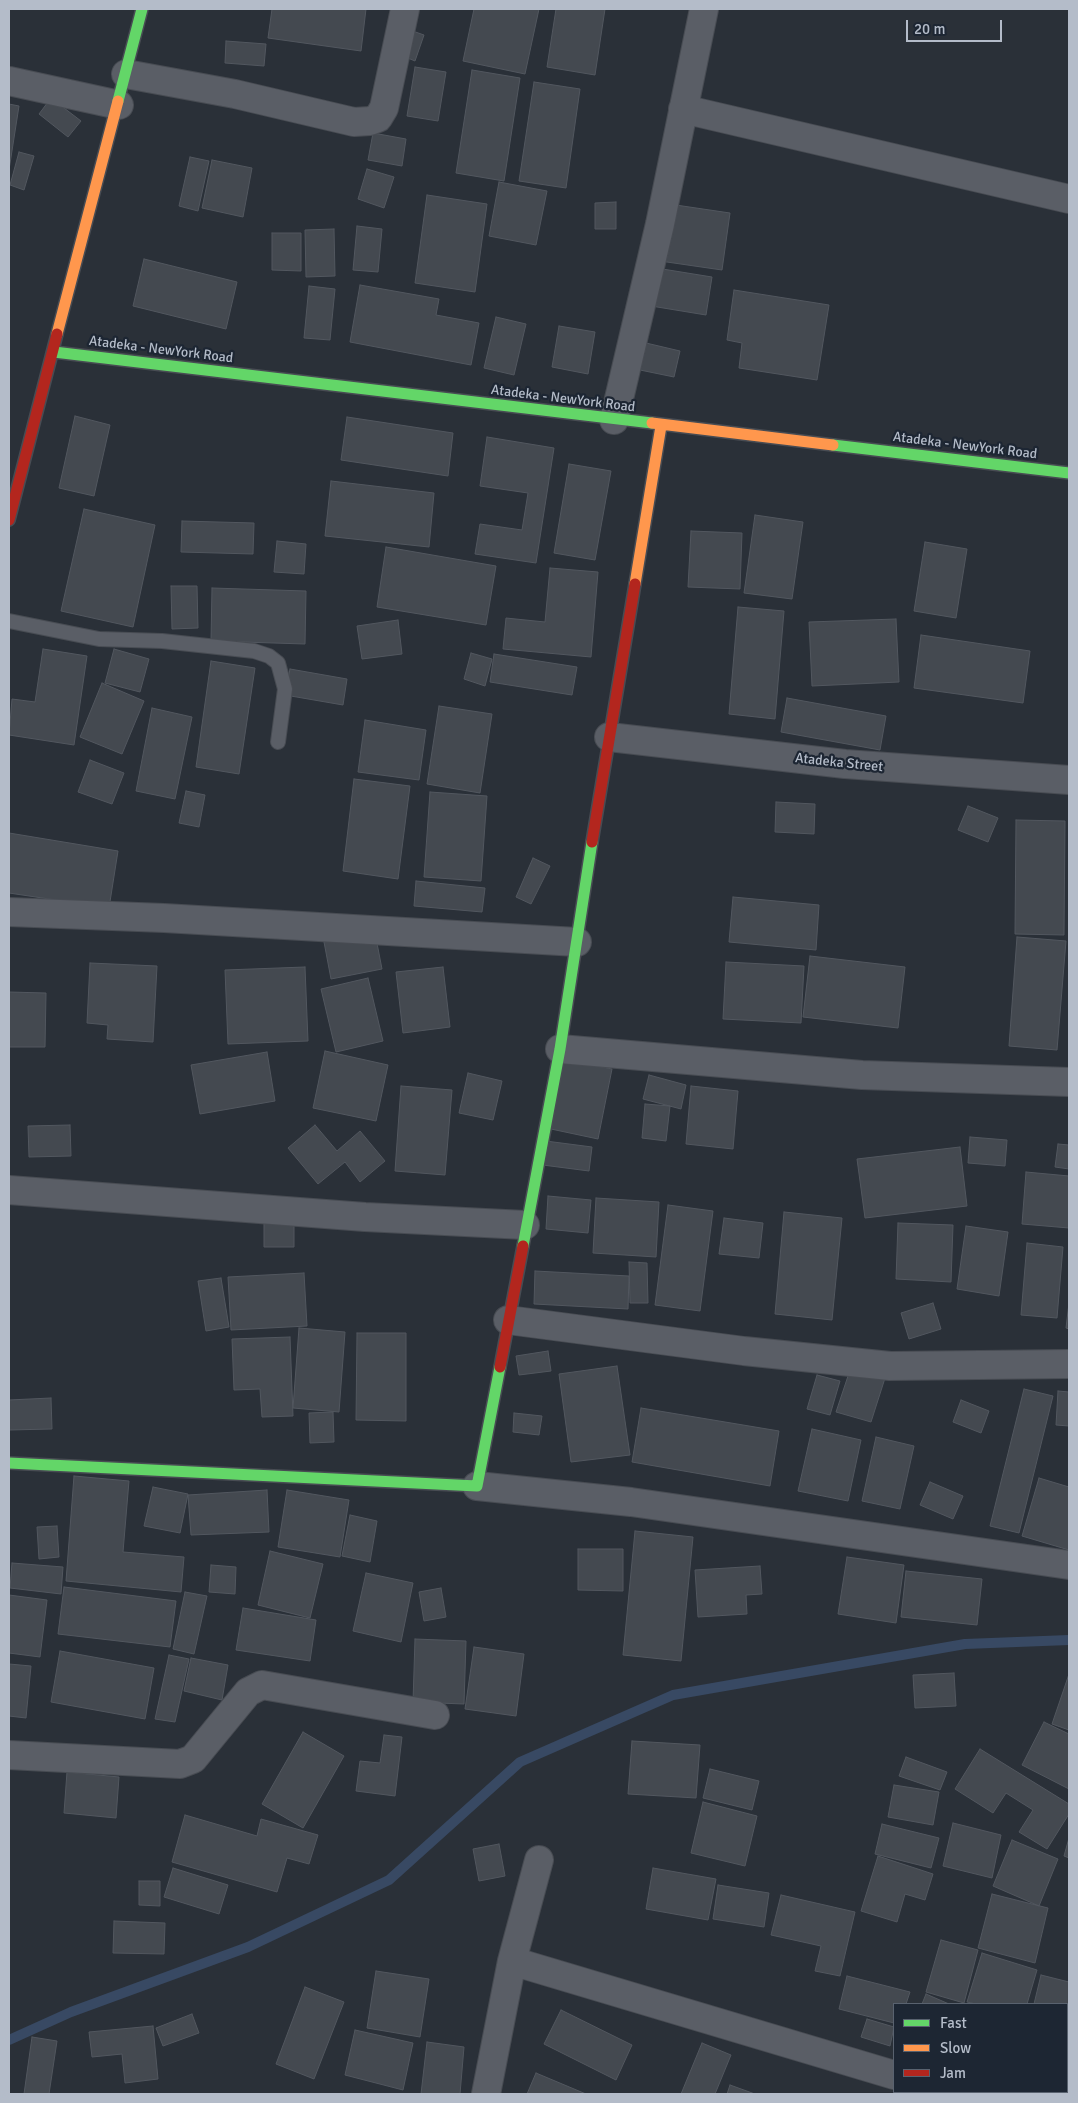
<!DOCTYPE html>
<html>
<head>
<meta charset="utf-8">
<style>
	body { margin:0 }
	#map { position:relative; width:1078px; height:2103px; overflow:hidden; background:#2a3038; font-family:Signika,sans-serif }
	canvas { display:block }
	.frame { position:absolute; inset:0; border:10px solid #b4bcc9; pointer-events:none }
	.legend { position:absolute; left:893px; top:2003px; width:175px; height:90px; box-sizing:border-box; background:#1d2633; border:1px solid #59626f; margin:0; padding:6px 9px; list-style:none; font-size:15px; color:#b4bcc9 }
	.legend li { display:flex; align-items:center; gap:10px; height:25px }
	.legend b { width:25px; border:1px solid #59626f }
	.scale { position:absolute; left:906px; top:20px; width:96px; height:22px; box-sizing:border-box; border:2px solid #b4bcc9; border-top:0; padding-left:6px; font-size:15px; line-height:18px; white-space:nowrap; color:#b4bcc9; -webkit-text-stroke:4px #1d2633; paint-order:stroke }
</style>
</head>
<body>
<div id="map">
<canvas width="1078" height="2103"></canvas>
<div class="frame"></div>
<ul class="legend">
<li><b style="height:6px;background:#63d668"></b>Fast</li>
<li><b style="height:6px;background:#ff974d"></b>Slow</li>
<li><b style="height:6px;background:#b3261e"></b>Jam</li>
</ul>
<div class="scale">20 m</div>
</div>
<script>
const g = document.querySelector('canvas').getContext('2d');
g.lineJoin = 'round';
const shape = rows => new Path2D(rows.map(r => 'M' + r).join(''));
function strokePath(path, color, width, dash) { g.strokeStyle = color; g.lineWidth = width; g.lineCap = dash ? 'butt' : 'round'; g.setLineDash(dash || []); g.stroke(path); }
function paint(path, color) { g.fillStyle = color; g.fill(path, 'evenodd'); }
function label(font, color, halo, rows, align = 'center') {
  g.font = font + ' Signika,sans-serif'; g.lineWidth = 4.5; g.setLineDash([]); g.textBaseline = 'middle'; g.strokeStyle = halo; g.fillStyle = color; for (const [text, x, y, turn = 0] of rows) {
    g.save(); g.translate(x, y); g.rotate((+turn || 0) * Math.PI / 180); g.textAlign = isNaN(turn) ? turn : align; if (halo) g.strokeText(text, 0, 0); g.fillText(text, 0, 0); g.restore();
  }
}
strokePath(shape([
	[9,2040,71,2012,248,1947,389,1880,520,1762,673,1695,965,1644,1069,1640]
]), '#384963', 10);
const building = shape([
	[272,9,366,9,361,51,268,38,272,9],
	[474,9,539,9,525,74,463,61,474,9],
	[556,9,605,9,595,75,547,67,556,9],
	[407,29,424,35,415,61,398,54,407,29],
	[226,41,266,44,264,66,225,63,226,41],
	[415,67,446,72,438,121,407,116,415,67],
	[472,70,520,78,504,181,456,173,472,70],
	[534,82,580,89,566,188,519,181,534,82],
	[51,98,81,121,68,137,39,114,51,98],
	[9,104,19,106,9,170,9,104],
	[373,133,406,139,402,166,368,160,373,133],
	[19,152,34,156,24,190,10,185,19,152],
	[190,157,209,161,198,211,179,206,190,157],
	[212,160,252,168,243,217,202,208,212,160],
	[367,169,394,177,384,208,358,199,367,169],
	[499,182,547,191,536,245,489,236,499,182],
	[427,195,487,204,475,292,415,283,427,195],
	[616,202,616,229,595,229,595,203,616,202],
	[669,204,730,213,722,270,660,261,669,204],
	[357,226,382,229,378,272,353,270,357,226],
	[334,229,335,276,306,277,305,230,334,229],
	[272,233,301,233,301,271,272,270,272,233],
	[144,259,237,282,226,329,133,306,144,259],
	[650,267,712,277,706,315,645,305,650,267],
	[360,285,439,299,436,315,479,323,471,365,350,342,360,285],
	[309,286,335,289,330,340,304,338,309,286],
	[734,290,829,305,817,380,739,368,742,343,727,340,734,290],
	[496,317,526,324,514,375,484,368,496,317],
	[559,326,595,332,588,374,552,367,559,326],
	[646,343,680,351,674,377,640,370,646,343],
	[75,416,110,425,94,496,59,488,75,416],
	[347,417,453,433,448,476,341,460,347,417],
	[487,437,554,448,536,563,475,554,480,524,522,530,528,493,480,486,487,437],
	[569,464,611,471,595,560,554,553,569,464],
	[331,481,434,493,429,547,325,536,331,481],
	[84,509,155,525,133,627,61,611,84,509],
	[755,515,803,522,792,599,744,593,755,515],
	[182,521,254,523,253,554,181,552,182,521],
	[691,531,742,533,740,589,688,587,691,531],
	[277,541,306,544,304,574,274,572,277,541],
	[925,542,967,549,956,618,914,611,925,542],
	[386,547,496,566,486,625,377,607,386,547],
	[550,568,598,572,591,657,503,649,506,618,545,622,550,568],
	[171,586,197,586,198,628,172,629,171,586],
	[212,588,306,591,305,644,211,641,212,588],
	[738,607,784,611,775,719,729,714,738,607],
	[896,619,899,682,812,686,809,622,896,619],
	[398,620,402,654,362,659,357,626,398,620],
	[921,635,1030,651,1023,703,914,688,921,635],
	[43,649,87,656,74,745,9,735,12,699,35,702,43,649],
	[114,649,149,659,140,692,105,683,114,649],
	[471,653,492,659,485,686,464,679,471,653],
	[494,654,577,667,572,695,490,682,494,654],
	[211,661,255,668,239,774,196,767,211,661],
	[290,669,347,679,343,705,285,695,290,669],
	[102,683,144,701,122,754,80,737,102,683],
	[787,698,886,716,880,750,781,732,787,698],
	[439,706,492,714,480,793,427,784,439,706],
	[152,708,192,717,175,799,136,791,152,708],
	[365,720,426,730,419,780,358,772,365,720],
	[90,760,124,773,112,804,78,792,90,760],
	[354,779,410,786,398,879,343,871,354,779],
	[186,791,205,795,199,827,179,823,186,791],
	[430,792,487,796,481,881,424,877,430,792],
	[776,802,815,804,814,834,775,832,776,802],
	[968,806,998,818,988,842,958,830,968,806],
	[1016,820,1065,821,1064,935,1015,934,1016,820],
	[9,833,118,851,109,908,9,893,9,833],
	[533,858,550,866,531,904,516,897,533,858],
	[416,881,485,888,482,912,414,906,416,881],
	[733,897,819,905,816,950,729,942,733,897],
	[375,933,382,969,331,979,324,942,375,933],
	[1017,937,1066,941,1057,1050,1009,1046,1017,937],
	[810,956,905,967,898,1028,803,1017,810,956],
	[726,962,804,966,801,1023,723,1019,726,962],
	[90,963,157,966,153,1042,107,1039,108,1025,87,1023,90,963],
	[305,967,308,1041,228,1044,225,970,305,967],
	[443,967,450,1027,403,1033,396,972,443,967],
	[368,978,383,1041,336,1052,321,989,368,978],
	[9,992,46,993,45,1047,9,1047,9,992],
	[325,1051,388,1065,376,1121,313,1108,325,1051],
	[267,1052,275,1101,200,1114,191,1065,267,1052],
	[564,1059,612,1069,598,1139,551,1129,564,1059],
	[468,1073,502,1081,493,1120,459,1113,468,1073],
	[649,1075,686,1085,681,1109,643,1099,649,1075],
	[401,1086,452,1090,445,1175,395,1171,401,1086],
	[691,1086,738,1091,733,1149,686,1144,691,1086],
	[645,1104,670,1106,666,1141,642,1138,645,1104],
	[70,1125,71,1156,29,1157,28,1126,70,1125],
	[315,1125,337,1151,360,1131,385,1161,360,1182,345,1162,318,1184,288,1148,315,1125],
	[970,1137,1007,1140,1005,1166,968,1163,970,1137],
	[538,1140,592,1147,589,1171,535,1164,538,1140],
	[1058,1144,1069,1145,1069,1169,1055,1167,1058,1144],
	[960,1147,967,1206,865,1218,857,1159,960,1147],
	[1026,1172,1069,1176,1069,1228,1022,1224,1026,1172],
	[548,1196,591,1200,588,1233,546,1229,548,1196],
	[596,1198,659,1202,656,1257,593,1253,596,1198],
	[668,1205,713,1211,700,1311,655,1305,668,1205],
	[784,1212,842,1218,832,1320,775,1314,784,1212],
	[724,1218,763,1223,759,1258,719,1254,724,1218],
	[264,1219,294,1220,294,1247,264,1247,264,1219],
	[898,1223,953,1225,951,1282,896,1279,898,1223],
	[966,1226,1008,1232,999,1296,957,1289,966,1226],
	[1027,1243,1063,1247,1057,1318,1021,1315,1027,1243],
	[629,1262,647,1263,648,1303,630,1303,629,1262],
	[535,1271,629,1276,628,1309,534,1304,535,1271],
	[304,1273,307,1326,231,1330,228,1277,304,1273],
	[221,1278,229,1327,206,1331,198,1281,221,1278],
	[933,1303,941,1329,909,1339,901,1313,933,1303],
	[1069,1303,1069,1329,1066,1328,1069,1303],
	[299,1328,345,1332,339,1412,293,1408,299,1328],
	[357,1333,406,1333,406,1421,356,1420,357,1333],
	[290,1337,293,1416,262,1417,260,1389,234,1390,232,1339,290,1337],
	[548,1351,551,1371,519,1375,516,1356,548,1351],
	[852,1364,886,1375,871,1422,836,1412,852,1364],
	[617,1366,630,1455,571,1462,559,1374,617,1366],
	[817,1375,840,1381,830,1415,807,1409,817,1375],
	[1024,1389,1053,1396,1019,1533,990,1526,1024,1389],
	[1058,1391,1069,1392,1069,1426,1056,1425,1058,1391],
	[51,1398,52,1429,9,1430,9,1400,51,1398],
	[961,1400,989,1411,981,1433,953,1422,961,1400],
	[641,1408,779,1431,770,1486,632,1462,641,1408],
	[333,1412,334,1442,310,1443,309,1413,333,1412],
	[514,1413,542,1416,539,1435,513,1432,514,1413],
	[812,1429,861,1440,848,1501,798,1491,812,1429],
	[876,1437,914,1446,900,1509,862,1501,876,1437],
	[74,1476,129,1481,123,1552,184,1557,181,1592,66,1581,74,1476],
	[1039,1478,1069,1487,1069,1550,1022,1536,1039,1478],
	[930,1482,963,1496,953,1519,920,1505,930,1482],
	[153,1487,188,1494,180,1533,144,1526,153,1487],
	[267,1490,269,1532,191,1535,188,1495,267,1490],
	[287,1490,349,1500,340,1557,278,1547,287,1490],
	[350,1515,377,1521,370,1562,342,1556,350,1515],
	[57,1526,59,1557,39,1559,37,1527,57,1526],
	[635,1531,693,1537,681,1661,623,1655,635,1531],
	[578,1549,623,1549,623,1591,578,1590,578,1549],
	[270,1551,323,1564,310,1618,258,1605,270,1551],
	[847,1557,904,1565,896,1623,838,1614,847,1557],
	[12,1563,63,1567,61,1594,10,1588,12,1563],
	[211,1565,236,1567,235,1594,209,1592,211,1565],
	[760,1566,762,1594,746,1595,747,1614,698,1617,695,1570,760,1566],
	[906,1571,982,1579,977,1625,901,1617,906,1571],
	[366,1573,413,1583,401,1642,353,1631,366,1573],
	[64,1587,176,1601,170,1647,58,1634,64,1587],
	[441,1588,446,1617,424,1621,419,1592,441,1588],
	[185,1592,207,1596,194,1654,173,1649,185,1592],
	[9,1595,47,1600,40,1657,9,1653,9,1595],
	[243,1608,316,1620,310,1661,236,1650,243,1608],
	[415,1639,466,1641,464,1704,413,1702,415,1639],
	[474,1647,524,1654,516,1716,465,1709,474,1647],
	[60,1651,154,1668,145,1719,51,1702,60,1651],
	[169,1655,189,1659,175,1722,155,1719,169,1655],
	[191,1658,228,1665,222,1700,184,1691,191,1658],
	[9,1664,31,1666,26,1718,9,1716,9,1664],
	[954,1673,956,1706,915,1708,913,1675,954,1673],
	[1068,1677,1069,1678,1069,1730,1052,1724,1068,1677],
	[1044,1722,1069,1734,1069,1789,1022,1765,1044,1722],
	[303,1732,344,1756,303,1828,262,1804,303,1732],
	[384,1735,402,1737,395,1796,356,1791,360,1761,380,1763,384,1735],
	[632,1741,700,1745,696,1798,628,1794,632,1741],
	[980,1749,1069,1804,1069,1814,1047,1849,1019,1832,1033,1810,1006,1793,993,1813,955,1789,980,1749],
	[906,1757,947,1772,940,1790,899,1776,906,1757],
	[710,1769,759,1781,752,1810,703,1798,710,1769],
	[67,1772,119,1777,116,1818,64,1813,67,1772],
	[894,1785,939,1792,933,1825,888,1817,894,1785],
	[703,1802,757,1816,745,1866,691,1853,703,1802],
	[185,1815,257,1836,261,1819,318,1835,309,1864,287,1858,277,1892,172,1862,185,1815],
	[953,1823,1001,1835,992,1878,943,1866,953,1823],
	[882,1824,939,1838,931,1868,875,1854,882,1824],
	[1069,1838,1069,1858,1064,1856,1069,1838],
	[1012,1840,1058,1859,1039,1906,993,1886,1012,1840],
	[499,1844,505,1876,479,1881,473,1849,499,1844],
	[878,1856,933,1874,925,1900,905,1894,897,1922,861,1911,878,1856],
	[173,1868,228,1885,219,1914,164,1897,173,1868],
	[653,1868,716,1879,708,1920,646,1909,653,1868],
	[139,1881,160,1881,160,1906,139,1905,139,1881],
	[718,1885,769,1893,764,1927,713,1919,718,1885],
	[992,1894,1048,1908,1035,1963,978,1948,992,1894],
	[781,1895,855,1912,840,1976,815,1971,821,1946,771,1935,781,1895],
	[114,1921,165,1923,164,1954,113,1953,114,1921],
	[941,1940,978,1950,964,2003,926,1992,941,1940],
	[982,1953,1037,1970,1027,2004,976,2004,967,2002,982,1953],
	[376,1971,429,1979,420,2037,367,2028,376,1971],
	[1041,1975,1069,1982,1069,2037,1067,2036,1067,2004,1034,2004,1041,1975],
	[847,1976,910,1992,906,2004,894,2004,894,2023,839,2009,847,1976],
	[305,1987,344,2002,314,2079,276,2064,305,1987],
	[926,1994,949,2004,922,2004,926,1994],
	[561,2010,632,2045,616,2080,544,2044,561,2010],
	[192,2014,199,2033,163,2046,156,2028,192,2014],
	[867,2019,894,2027,890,2046,861,2037,867,2019],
	[153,2026,158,2079,125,2083,122,2054,92,2057,89,2032,153,2026],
	[355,2030,413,2043,403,2090,345,2075,355,2030],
	[32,2037,57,2041,49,2094,24,2094,32,2037],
	[427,2042,464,2047,460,2094,421,2094,427,2042],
	[702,2043,731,2055,715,2094,681,2094,702,2043],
	[536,2073,586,2094,527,2094,536,2073],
	[730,2085,755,2094,727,2094,730,2085],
	[1032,2092,1051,2092,1049,2094,1036,2094,1032,2092]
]);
paint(building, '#444950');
strokePath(building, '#52575f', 1);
const lane = shape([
	[9,621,99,639,162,641,254,651,269,656,278,663,285,689,278,742]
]);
const street = shape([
	[126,74,235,94,354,122,370,121,378,118,384,108,405,9],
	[9,81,119,105],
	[683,109,1069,199],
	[614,420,660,224,704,9],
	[609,737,845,764,1069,780],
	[9,912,164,918,577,942],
	[560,1049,862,1075,1069,1082],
	[9,1190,365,1217,525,1225],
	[508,1320,744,1351,890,1366,1069,1364],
	[477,1486,631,1502,1069,1565],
	[9,1755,180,1764,193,1759,248,1692,262,1685,435,1715],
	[512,1961,894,2075],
	[952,2092,960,2094],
	[486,2094,512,1961,539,1860]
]);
const fast = shape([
	[118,101,142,9],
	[54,352,652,423],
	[833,445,1069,473],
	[523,1246,560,1049,592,842],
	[9,1463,477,1486,500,1367]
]);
const slow = shape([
	[57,334,118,101],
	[652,423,833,445],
	[635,584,661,426]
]);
const jam = shape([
	[9,520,57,334],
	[592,842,635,584],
	[500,1367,523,1246]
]);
strokePath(lane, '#484c53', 16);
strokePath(street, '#484c53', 30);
strokePath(fast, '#484c53', 14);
strokePath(slow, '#484c53', 14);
strokePath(jam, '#484c53', 14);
strokePath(lane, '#5a5e66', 14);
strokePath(street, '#5a5e66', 28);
strokePath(fast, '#63d668', 11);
strokePath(slow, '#ff974d', 11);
strokePath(jam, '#b3261e', 11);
label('14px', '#b4bcc9', '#1d2633', [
	["Atadeka - NewYork Road",161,350,7],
	["Atadeka - NewYork Road",563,399,7],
	["Atadeka - NewYork Road",965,446,7],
	["Atadeka Street",839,763,6]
]);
</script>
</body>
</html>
